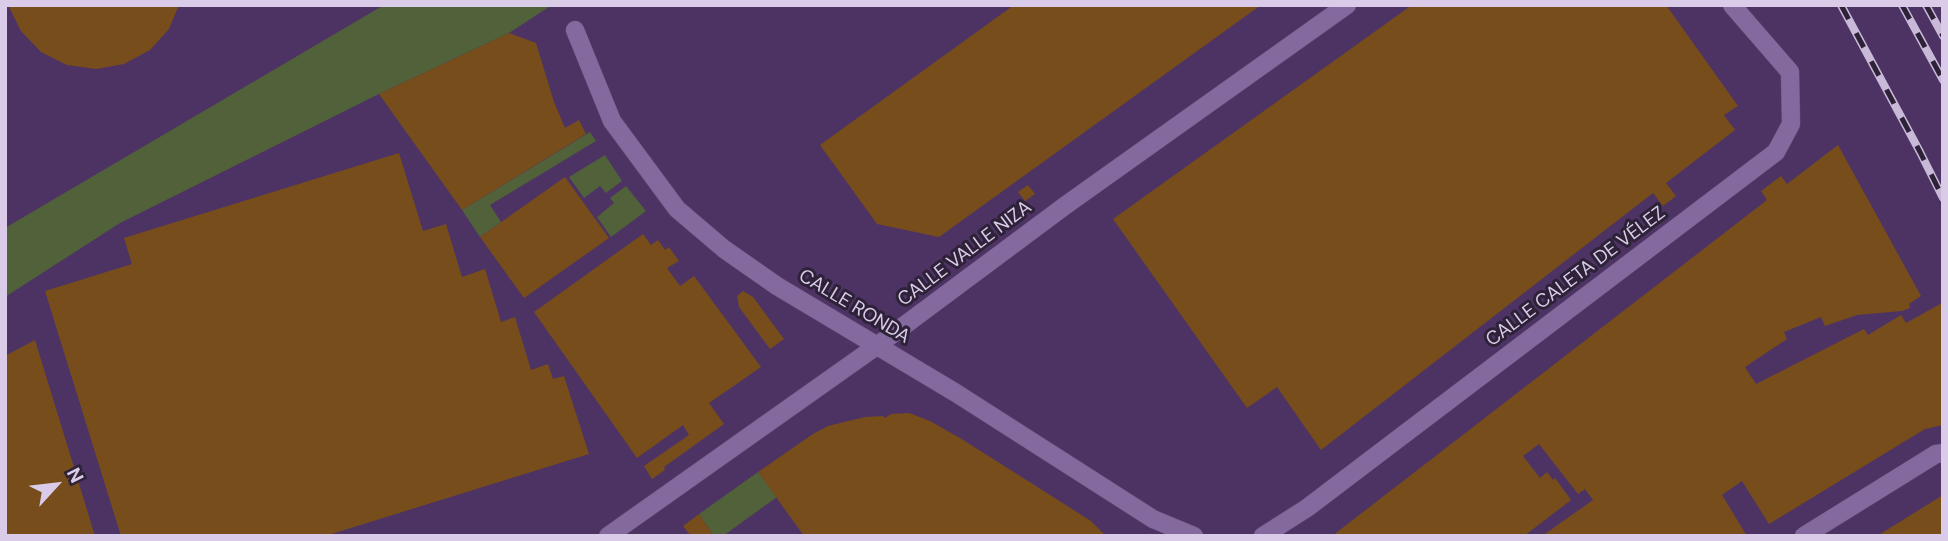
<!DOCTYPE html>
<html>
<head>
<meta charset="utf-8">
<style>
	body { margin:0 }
	#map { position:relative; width:1948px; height:541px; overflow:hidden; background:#4d3363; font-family:"DM Sans",sans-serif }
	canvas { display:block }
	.frame { position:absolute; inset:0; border:7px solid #dacce9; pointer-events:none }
	.north { position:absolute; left:21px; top:450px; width:70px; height:70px; -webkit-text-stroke:5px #2d2238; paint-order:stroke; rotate:63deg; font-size:19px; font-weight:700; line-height:28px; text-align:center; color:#dacce9 }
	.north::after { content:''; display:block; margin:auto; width:24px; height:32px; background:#dacce9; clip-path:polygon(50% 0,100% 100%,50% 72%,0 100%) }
</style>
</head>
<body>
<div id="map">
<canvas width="1948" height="541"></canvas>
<div class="frame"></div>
<div class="north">N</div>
</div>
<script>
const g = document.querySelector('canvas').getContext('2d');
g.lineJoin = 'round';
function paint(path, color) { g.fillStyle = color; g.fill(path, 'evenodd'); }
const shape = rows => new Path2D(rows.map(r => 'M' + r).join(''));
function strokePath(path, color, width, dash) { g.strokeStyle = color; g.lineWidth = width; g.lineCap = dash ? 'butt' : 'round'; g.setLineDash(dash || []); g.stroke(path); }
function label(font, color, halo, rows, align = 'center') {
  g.font = font + ' "DM Sans",sans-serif'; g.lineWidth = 6; g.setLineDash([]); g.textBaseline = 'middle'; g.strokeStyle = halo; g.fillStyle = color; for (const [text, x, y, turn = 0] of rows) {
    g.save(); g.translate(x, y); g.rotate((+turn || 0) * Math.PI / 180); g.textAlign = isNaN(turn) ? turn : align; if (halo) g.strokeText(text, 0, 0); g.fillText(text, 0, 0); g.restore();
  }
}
paint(shape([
	[384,5,552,5,509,33,379,94,120,223,5,297,5,228],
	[590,132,596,141,490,205,501,222,480,237,462,210],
	[605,155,622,181,606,193,600,186,584,198,569,177],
	[626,186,646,211,611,237,597,217,614,203,610,198],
	[758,472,777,497,723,536,714,536,699,514]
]), '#516139');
paint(shape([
	[8,5,179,5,169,29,150,50,124,64,96,69,67,65,41,52,21,31],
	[1014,5,1261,5,939,237,877,224,820,145],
	[1412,5,1666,5,1738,106,1724,115,1735,130,1666,183,1676,196,1663,206,1653,193,1321,450,1277,387,1247,408,1113,219],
	[509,33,536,43,554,102,565,128,579,120,586,134,462,210,379,94],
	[1838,145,1921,296,1909,304,1910,308,1902,311,1857,315,1825,326,1821,317,1784,332,1787,339,1745,367,1756,384,1864,329,1868,335,1901,315,1906,323,1942,303,1943,425,1925,429,1769,524,1742,481,1722,495,1747,536,1542,536,1593,500,1585,489,1578,494,1539,444,1523,456,1540,478,1547,472,1553,480,1555,478,1571,500,1524,536,1332,536,1767,200,1761,191,1781,176,1787,184],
	[399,153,423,231,446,224,462,277,485,269,501,322,515,317,531,370,548,364,553,379,564,376,589,454,325,536,121,536,45,291,132,264,124,238],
	[565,177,609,238,524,298,480,237],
	[1028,185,1035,194,1025,201,1018,192],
	[643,234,651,245,658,240,665,250,669,247,679,261,667,268,680,286,694,276,761,367,709,403,724,424,664,467,665,470,652,479,644,466,689,435,683,425,637,458,534,312],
	[743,291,753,297,784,339,770,349,739,307,737,296],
	[35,340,95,536,5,536,5,356],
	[909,413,930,421,960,438,1091,521,1106,536,804,536,758,472,813,434,828,426,865,417,883,416,885,418,891,414],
	[1943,495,1943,536,1877,536],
	[699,514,714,536,691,536,683,526]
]), '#774d1c');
const minor = shape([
	[575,30,612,121,677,209,724,249,777,286,956,393,1153,519,1194,536],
	[608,536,878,345,1066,205,1347,5],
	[1263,536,1307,508,1776,152,1791,124,1790,72,1732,5],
	[1804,536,1936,454,1943,453]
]);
strokePath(minor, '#644f78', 19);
strokePath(minor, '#84699e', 18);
const rail = shape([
	[1841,5,1920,152,1943,198],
	[1902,5,1943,80],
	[1926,5,1943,36]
]);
strokePath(rail, '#c9b9d8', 8);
strokePath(rail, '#2d2238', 5, [16]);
label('19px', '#dacce9', '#2d2238', [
	["CALLE VALLE NIZA",965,254,-37],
	["CALLE CALETA DE VÉLEZ",1576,277,-37],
	["CALLE RONDA",854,307,31]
]);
</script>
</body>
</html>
